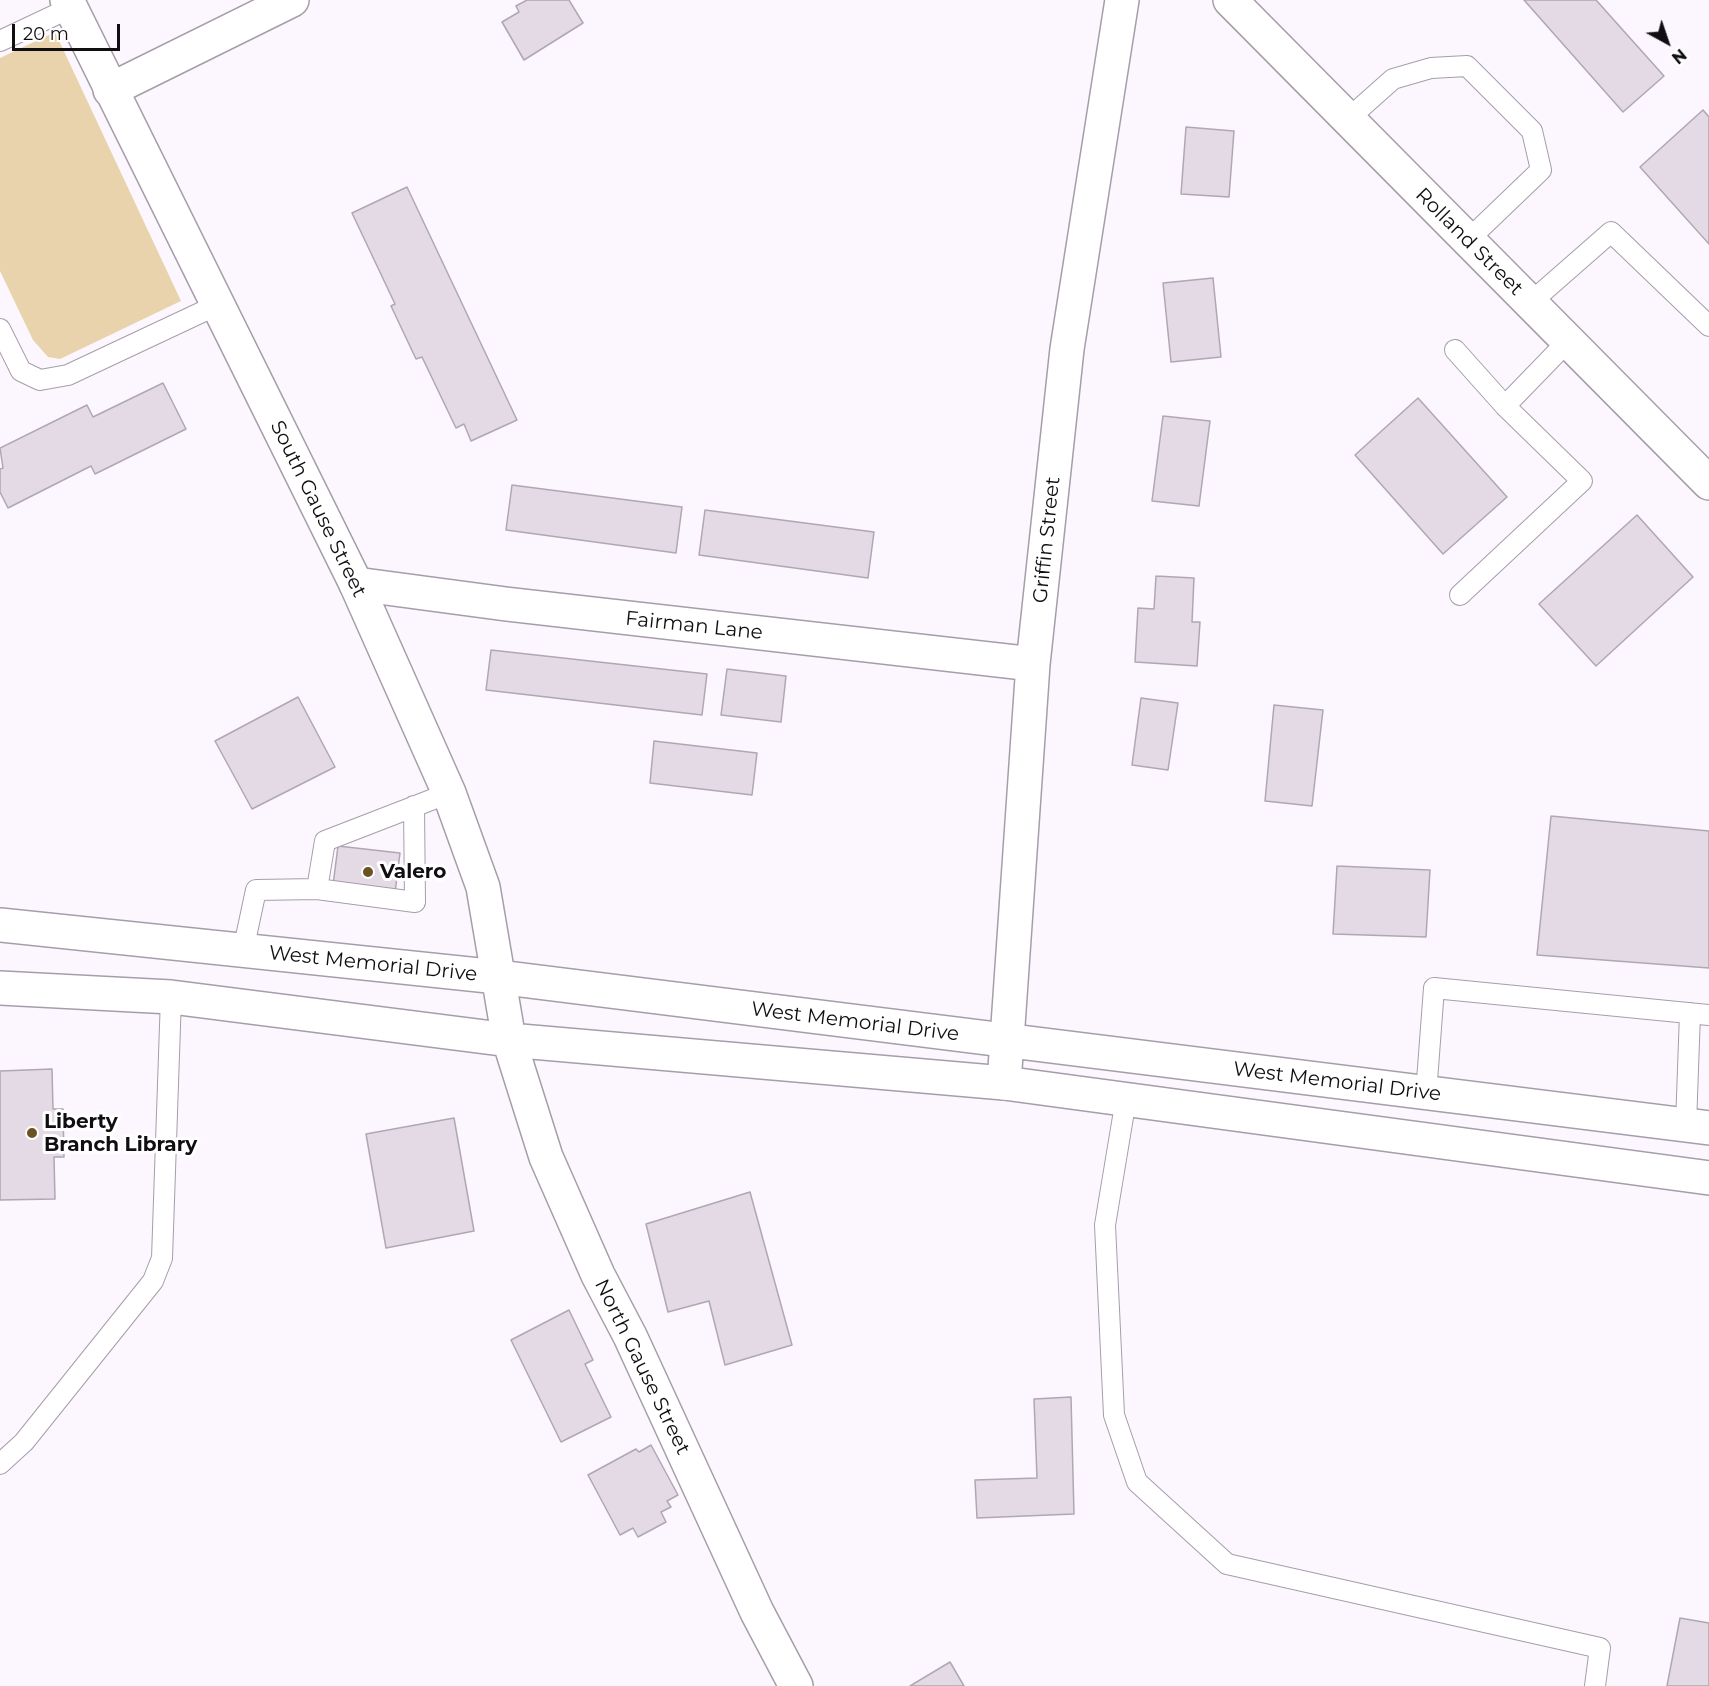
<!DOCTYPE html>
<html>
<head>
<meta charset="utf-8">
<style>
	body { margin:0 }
	#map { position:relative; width:1709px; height:1686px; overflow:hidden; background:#fcf7fe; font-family:Montserrat,sans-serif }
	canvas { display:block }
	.north { position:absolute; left:1637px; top:12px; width:60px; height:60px; -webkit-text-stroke:4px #fff; paint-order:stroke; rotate:140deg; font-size:16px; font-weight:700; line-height:24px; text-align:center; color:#110e12 }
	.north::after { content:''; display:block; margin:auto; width:21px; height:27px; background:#110e12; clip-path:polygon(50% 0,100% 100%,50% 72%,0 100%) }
	.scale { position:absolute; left:12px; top:24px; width:108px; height:27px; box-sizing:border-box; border:3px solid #110e12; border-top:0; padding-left:8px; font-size:18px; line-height:21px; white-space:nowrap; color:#110e12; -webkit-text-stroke:4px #fff; paint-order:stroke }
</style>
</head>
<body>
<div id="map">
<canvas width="1709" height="1686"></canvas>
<div class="north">N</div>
<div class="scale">20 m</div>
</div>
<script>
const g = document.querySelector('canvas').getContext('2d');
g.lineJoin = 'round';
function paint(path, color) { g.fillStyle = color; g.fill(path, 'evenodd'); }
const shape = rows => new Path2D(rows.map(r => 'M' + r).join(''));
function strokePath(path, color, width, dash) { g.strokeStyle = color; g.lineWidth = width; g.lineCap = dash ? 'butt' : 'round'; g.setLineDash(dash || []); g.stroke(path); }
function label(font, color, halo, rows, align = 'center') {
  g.font = font + ' Montserrat,sans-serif'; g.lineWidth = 6; g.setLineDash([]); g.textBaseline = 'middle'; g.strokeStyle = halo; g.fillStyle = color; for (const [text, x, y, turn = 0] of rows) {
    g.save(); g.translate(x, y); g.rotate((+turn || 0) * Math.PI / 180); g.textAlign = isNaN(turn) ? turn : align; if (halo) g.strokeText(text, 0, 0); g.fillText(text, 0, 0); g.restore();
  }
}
paint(shape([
	[55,32,181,301,60,359,48,357,33,340,0,271,0,58]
]), '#e9d3ac');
const building = shape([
	[527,0,569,0,583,23,524,60,502,22,519,12,516,6,527,0],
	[1524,0,1596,0,1664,76,1623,112,1524,0],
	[1703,110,1709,117,1709,244,1640,167,1703,110],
	[1186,127,1234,131,1229,197,1181,194,1186,127],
	[407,187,517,420,471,441,464,424,456,428,422,357,416,359,391,306,395,304,352,213,407,187],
	[1213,278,1221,357,1171,362,1163,283,1213,278],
	[163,383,186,429,95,474,91,466,8,508,0,492,0,469,3,468,0,448,87,405,93,417,163,383],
	[1418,398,1507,497,1443,554,1355,455,1418,398],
	[1163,416,1210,421,1199,506,1152,501,1163,416],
	[512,485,682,507,676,553,506,530,512,485],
	[705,510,874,532,868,578,699,555,705,510],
	[1637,515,1693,577,1596,666,1539,604,1637,515],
	[1156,576,1194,578,1192,622,1200,622,1197,666,1135,662,1138,608,1154,609,1156,576],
	[491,650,707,674,702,715,486,690,491,650],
	[727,669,786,676,781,722,721,715,727,669],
	[298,697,335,767,252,809,215,741,298,697],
	[1141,698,1178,703,1168,770,1132,765,1141,698],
	[1274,705,1323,710,1312,806,1265,801,1274,705],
	[654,741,757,753,752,795,650,783,654,741],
	[1551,816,1709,831,1709,968,1537,955,1551,816],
	[338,846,400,853,395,893,333,885,338,846],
	[1337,866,1430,870,1426,937,1333,934,1337,866],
	[52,1069,53,1109,63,1109,64,1157,54,1157,55,1199,0,1200,0,1071,52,1069],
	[454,1118,474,1231,386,1248,366,1134,454,1118],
	[750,1192,792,1345,725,1365,709,1301,668,1312,646,1224,750,1192],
	[569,1310,593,1360,585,1364,611,1417,561,1442,511,1340,569,1310],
	[1071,1397,1074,1514,977,1518,975,1480,1037,1478,1034,1399,1071,1397],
	[651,1445,678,1495,667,1501,671,1507,661,1512,666,1522,638,1537,633,1528,620,1535,588,1475,636,1449,639,1452,651,1445],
	[1680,1618,1709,1623,1709,1686,1667,1686,1680,1618],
	[950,1662,964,1686,910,1686,950,1662]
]);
paint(building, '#e3dae6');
strokePath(building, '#b0a7b2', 1.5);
const lane = shape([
	[0,41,70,8],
	[1348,119,1393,79,1431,68,1467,66,1532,131,1541,170,1468,240],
	[1530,303,1611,232,1709,326],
	[0,329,21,371,40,380,68,375,217,305],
	[1455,350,1505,406],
	[1460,595,1582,481,1505,406,1568,341],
	[317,889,415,902,414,806],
	[243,951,256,890,317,889,325,841,449,793],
	[1426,1094,1434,988,1709,1015],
	[1126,1099,1105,1225,1114,1415,1137,1482,1227,1564,1600,1648,1595,1686],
	[1686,1125,1690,1013],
	[0,1464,24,1442,153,1281,162,1258,171,997]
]);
const street = shape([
	[1230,0,1709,483],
	[110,90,292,0],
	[356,584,506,604,1033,664],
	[1004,1083,1033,664,1067,349,1122,0]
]);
const secondary = shape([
	[67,0,356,584,449,793,483,887,509,1040,546,1157,598,1275,630,1336,757,1612,796,1686],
	[0,925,498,977,1709,1128],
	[0,988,171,997,509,1040,1004,1083,1709,1178]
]);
strokePath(lane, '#a69da9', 22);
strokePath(street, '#a69da9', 36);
strokePath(secondary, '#a69da9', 36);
strokePath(lane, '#fff', 20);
strokePath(street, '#fff', 33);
strokePath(secondary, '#fff', 33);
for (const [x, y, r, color] of [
	[368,872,6,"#6a5223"],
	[32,1133,6,"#6a5223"]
]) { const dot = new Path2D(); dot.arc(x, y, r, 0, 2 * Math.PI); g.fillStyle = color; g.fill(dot); strokePath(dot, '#fff', 2); }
label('20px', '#110e12', '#fff', [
	["Rolland Street",1469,242,45],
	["South Gause Street",318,509,64],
	["Griffin Street",1047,540,-84],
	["Fairman Lane",694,626,6],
	["West Memorial Drive",373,964,6],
	["West Memorial Drive",855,1022,7],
	["West Memorial Drive",1337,1082,7],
	["North Gause Street",642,1367,64]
]);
label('bold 20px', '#110e12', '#fff', [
	["Valero",380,872],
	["Liberty",44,1122],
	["Branch Library",44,1145]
], 'left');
</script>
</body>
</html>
